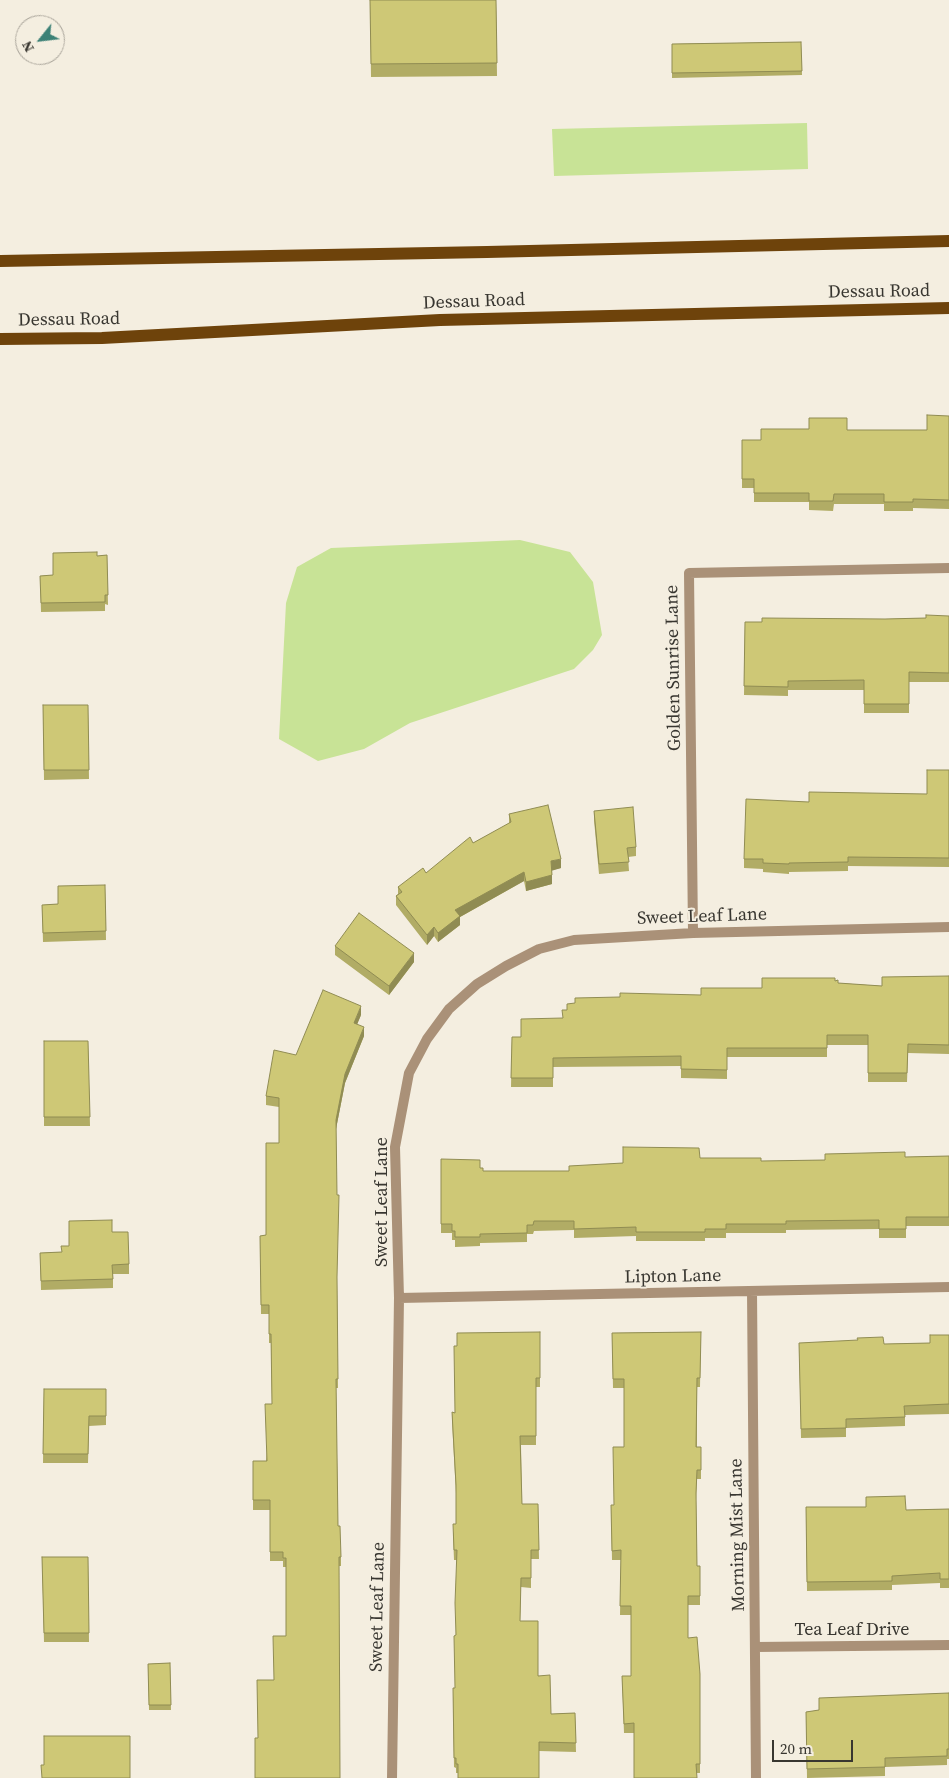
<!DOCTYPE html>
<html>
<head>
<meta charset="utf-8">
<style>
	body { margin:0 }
	#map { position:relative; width:949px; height:1778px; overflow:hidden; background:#f4eee0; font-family:"Source Serif 4",serif }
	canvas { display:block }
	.north { position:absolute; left:15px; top:15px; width:50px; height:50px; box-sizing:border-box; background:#f4eee0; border:1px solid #a9a49a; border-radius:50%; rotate:241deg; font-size:14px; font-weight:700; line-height:20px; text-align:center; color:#383630 }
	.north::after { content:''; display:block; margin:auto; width:18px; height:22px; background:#3c8176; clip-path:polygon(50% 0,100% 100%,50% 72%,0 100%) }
	.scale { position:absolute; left:772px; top:1740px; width:81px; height:22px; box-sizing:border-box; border:2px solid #383630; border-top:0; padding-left:6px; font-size:15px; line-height:18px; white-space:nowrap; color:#383630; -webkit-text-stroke:4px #f4eee0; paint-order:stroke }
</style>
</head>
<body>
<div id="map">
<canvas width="949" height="1778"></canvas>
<div class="north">N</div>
<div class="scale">20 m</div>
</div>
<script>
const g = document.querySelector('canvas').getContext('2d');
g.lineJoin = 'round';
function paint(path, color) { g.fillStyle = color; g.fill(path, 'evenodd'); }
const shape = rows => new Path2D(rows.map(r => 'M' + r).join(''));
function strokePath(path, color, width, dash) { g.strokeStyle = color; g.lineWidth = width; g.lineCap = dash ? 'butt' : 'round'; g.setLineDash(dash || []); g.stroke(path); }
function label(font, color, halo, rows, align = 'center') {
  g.font = font + ' "Source Serif 4",serif'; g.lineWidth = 4; g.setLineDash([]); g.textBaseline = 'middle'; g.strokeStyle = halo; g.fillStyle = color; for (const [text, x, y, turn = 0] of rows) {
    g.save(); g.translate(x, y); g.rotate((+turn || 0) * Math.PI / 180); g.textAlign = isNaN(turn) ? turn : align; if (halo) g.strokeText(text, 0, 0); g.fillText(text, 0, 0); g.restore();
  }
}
paint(shape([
	[807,123,808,169,554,176,552,129],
	[520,540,570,552,593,582,602,635,593,650,574,669,410,723,364,749,318,761,279,739,286,603,297,567,331,548]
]), '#c8e396');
strokePath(shape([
	[693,933,689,573,949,568],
	[752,1291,756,1778],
	[399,1298,949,1287],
	[756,1647,949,1645],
	[392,1778,399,1298,395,1147,409,1073,427,1039,449,1009,477,984,506,966,539,949,574,940,693,933,949,927]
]), '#aa9178', 10);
strokePath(shape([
	[0,261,487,252,949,241],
	[0,339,102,338,440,320,949,308]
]), '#6e430b', 12);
paint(shape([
	[370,0,496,0,497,76,371,77],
	[801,42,802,75,672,78,672,44],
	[949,416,949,509,913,508,913,511,884,511,884,504,834,504,833,511,809,510,809,502,754,502,754,488,742,488,742,440,761,440,847,430,927,430],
	[107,555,108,605,105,604,105,611,41,612,40,576,53,575,97,556],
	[949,616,949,682,909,682,909,713,864,713,864,690,788,690,788,696,744,695,745,622,762,622,926,618],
	[43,705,88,705,89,779,44,780],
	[949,770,949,867,848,866,848,871,789,872,789,874,763,872,763,869,744,868,744,859,809,802,927,794],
	[594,811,636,847,636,856,628,857,629,871,599,874,594,820],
	[509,814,561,868,552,870,552,884,526,891,524,881,460,917,460,925,438,942,434,936,427,945,396,905,396,896,398,894,398,887,426,873,473,843,509,824],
	[105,885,106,940,43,942,42,905,58,904],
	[335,946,414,962,389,995,335,955],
	[949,976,949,1054,908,1053,907,1082,868,1082,868,1045,827,1045,827,1057,727,1057,727,1079,681,1078,681,1066,553,1067,553,1087,511,1087,512,1037,521,1037,563,1018,567,1010,701,995,762,988,835,981,838,983,882,986],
	[361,1015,357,1024,364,1036,345,1083,336,1129,337,1283,338,1388,336,1388,338,1526,341,1557,341,1566,339,1566,258,1738,286,1636,286,1567,283,1567,283,1561,270,1561,270,1510,253,1510,253,1461,266,1461,272,1404,271,1343,269,1343,269,1314,261,1314,260,1236,266,1235,279,1143,279,1107,266,1105,266,1096,296,1055],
	[44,1041,88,1041,90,1126,44,1126],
	[949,1156,949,1226,906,1226,906,1238,879,1238,879,1229,786,1230,786,1233,726,1233,726,1238,705,1238,705,1241,636,1241,636,1236,574,1238,574,1230,534,1231,533,1234,527,1234,527,1242,480,1243,480,1246,455,1247,455,1240,452,1240,452,1233,441,1233,441,1159,480,1168,483,1171,569,1171,623,1163,700,1158,761,1161,825,1160,905,1157],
	[112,1232,129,1264,129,1274,113,1274,113,1288,41,1290,40,1253,62,1252,69,1246],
	[540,1332,540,1387,536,1387,536,1445,521,1445,522,1504,538,1504,539,1559,531,1559,531,1588,521,1587,520,1621,551,1714,575,1713,576,1752,539,1751,539,1778,458,1778,458,1773,456,1773,456,1768,454,1767,453,1698,455,1688,457,1560,454,1560,453,1534,456,1524,456,1494,452,1421,452,1412,455,1413,457,1346],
	[701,1332,700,1387,697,1387,697,1447,701,1447,701,1479,697,1479,696,1500,697,1566,700,1566,700,1605,688,1605,688,1638,700,1674,700,1773,696,1773,634,1733,624,1733,622,1676,631,1676,631,1615,620,1615,621,1560,612,1560,611,1505,614,1505,624,1447,624,1388,613,1388,612,1333],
	[949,1335,949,1414,905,1415,905,1426,846,1428,846,1437,801,1438,799,1343,884,1344,930,1343],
	[44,1389,106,1389,106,1425,89,1426,88,1463,43,1463],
	[806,1507,906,1510,949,1509,949,1588,940,1588,940,1583,892,1585,892,1590,807,1591],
	[42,1557,88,1557,89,1642,44,1642],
	[170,1663,171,1710,149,1710,148,1664],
	[949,1693,949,1759,947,1759,947,1765,885,1767,885,1776,807,1778,806,1712]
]), '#b1ac65');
paint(shape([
	[561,859,561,868,551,871,551,861],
	[524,872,524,881,460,917,460,925,438,942,438,933,455,910],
	[552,875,552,884,526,891,526,882],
	[434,927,434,936,427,945,427,935],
	[414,953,414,962,389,995,389,986],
	[361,1006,361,1015,354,1032,354,1023],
	[364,1027,364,1036,345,1083,336,1129,336,1120,345,1074]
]), '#908c53');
const building = shape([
	[370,0,496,0,497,63,371,64,370,0],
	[801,42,802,71,672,73,672,44,801,42],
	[927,415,949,416,949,500,913,499,913,502,884,502,884,494,834,494,833,501,809,501,809,493,754,493,754,479,742,479,742,440,761,440,761,429,809,429,809,418,847,418,847,430,927,430,927,415],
	[97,552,97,556,107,555,108,595,105,595,105,602,41,603,40,576,53,575,53,553,97,552],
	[926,615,949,616,949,673,909,672,909,704,864,704,864,680,788,681,788,687,744,686,745,622,762,622,762,618,885,619,926,618,926,615],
	[43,705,88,705,89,770,44,770,43,705],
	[927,770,949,770,949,858,848,857,848,862,789,863,789,864,763,863,763,859,744,859,746,799,809,802,809,792,927,794,927,770],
	[548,805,561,859,551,861,552,875,526,882,524,872,455,910,460,916,438,933,434,927,427,935,396,896,402,892,398,887,423,868,426,873,470,837,473,843,511,822,509,814,548,805],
	[633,807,636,847,627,848,629,862,599,864,594,811,633,807],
	[105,885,106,931,43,933,42,905,58,904,58,886,105,885],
	[359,913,414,953,389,986,335,946,359,913],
	[949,976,949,1045,908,1044,907,1073,868,1073,868,1035,827,1035,827,1048,727,1048,727,1070,681,1069,681,1056,553,1058,553,1078,511,1078,512,1037,521,1037,521,1019,563,1018,562,1010,567,1010,567,1004,575,1003,575,998,620,997,620,993,701,995,701,988,762,988,762,978,835,978,835,981,838,980,838,983,882,986,882,977,949,976],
	[323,990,361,1006,354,1023,364,1027,345,1074,336,1120,337,1195,339,1195,337,1277,338,1379,336,1379,338,1526,340,1526,341,1557,339,1557,340,1778,255,1778,255,1738,258,1738,257,1680,274,1680,273,1636,286,1636,286,1558,283,1558,283,1552,270,1552,270,1500,253,1500,253,1461,267,1461,265,1404,272,1404,271,1334,269,1334,269,1305,261,1305,260,1236,266,1235,266,1143,279,1143,279,1098,266,1096,274,1050,296,1055,323,990],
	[44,1041,88,1041,90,1117,44,1117,44,1041],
	[623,1147,699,1148,700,1158,761,1158,761,1161,825,1160,825,1154,905,1152,905,1157,949,1156,949,1217,906,1217,906,1229,879,1229,879,1220,786,1221,786,1224,726,1224,726,1229,705,1229,705,1232,636,1232,636,1227,574,1229,574,1221,534,1221,533,1225,527,1225,527,1233,480,1234,480,1237,455,1237,455,1231,452,1231,452,1224,441,1224,441,1159,480,1160,480,1168,483,1168,483,1171,569,1171,569,1166,623,1163,623,1147],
	[112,1220,112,1232,128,1232,129,1264,112,1265,113,1279,41,1281,40,1253,62,1252,61,1246,69,1246,69,1221,112,1220],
	[540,1332,540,1378,536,1378,536,1436,520,1436,522,1504,538,1504,539,1550,531,1550,531,1578,521,1578,520,1621,538,1621,538,1676,550,1675,551,1714,575,1713,576,1743,539,1742,539,1778,458,1778,458,1764,456,1764,456,1758,454,1758,453,1688,455,1688,454,1636,456,1635,455,1603,457,1550,454,1550,453,1524,456,1524,456,1485,452,1412,455,1413,454,1346,457,1346,457,1333,540,1332],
	[701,1332,700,1378,697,1378,696,1447,701,1447,701,1470,697,1470,696,1493,697,1566,700,1566,700,1596,688,1596,688,1638,697,1637,700,1674,700,1764,696,1764,697,1778,634,1778,634,1723,624,1724,622,1676,631,1676,631,1606,620,1606,621,1550,612,1551,611,1505,614,1505,613,1447,624,1447,624,1379,613,1379,612,1333,701,1332],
	[930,1335,949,1335,949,1404,904,1406,905,1417,846,1419,846,1428,801,1429,799,1343,858,1340,857,1338,883,1337,884,1344,930,1343,930,1335],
	[44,1389,106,1389,106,1416,89,1416,88,1454,43,1454,44,1389],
	[905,1496,906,1510,949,1509,949,1579,940,1579,940,1573,892,1576,892,1581,807,1582,806,1507,866,1507,866,1497,905,1496],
	[42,1557,88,1557,89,1633,44,1633,42,1557],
	[170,1663,171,1705,149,1705,148,1664,170,1663],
	[949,1693,949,1749,947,1749,947,1756,885,1758,885,1767,807,1769,806,1712,819,1710,819,1698,949,1693],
	[44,1736,130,1736,130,1778,42,1778,41,1765,44,1765,44,1736]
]);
paint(building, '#cec876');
strokePath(building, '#908c53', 1);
label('18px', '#383630', '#f4eee0', [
	["Dessau Road",879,292,-1],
	["Dessau Road",474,302,-2],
	["Dessau Road",69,320,-1],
	["Golden Sunrise Lane",674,668,-91],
	["Sweet Leaf Lane",702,917,-2],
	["Sweet Leaf Lane",382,1202,-90],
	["Lipton Lane",673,1277,-1],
	["Morning Mist Lane",738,1535,-91],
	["Sweet Leaf Lane",378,1607,-89],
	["Tea Leaf Drive",852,1630]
]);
</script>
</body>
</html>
